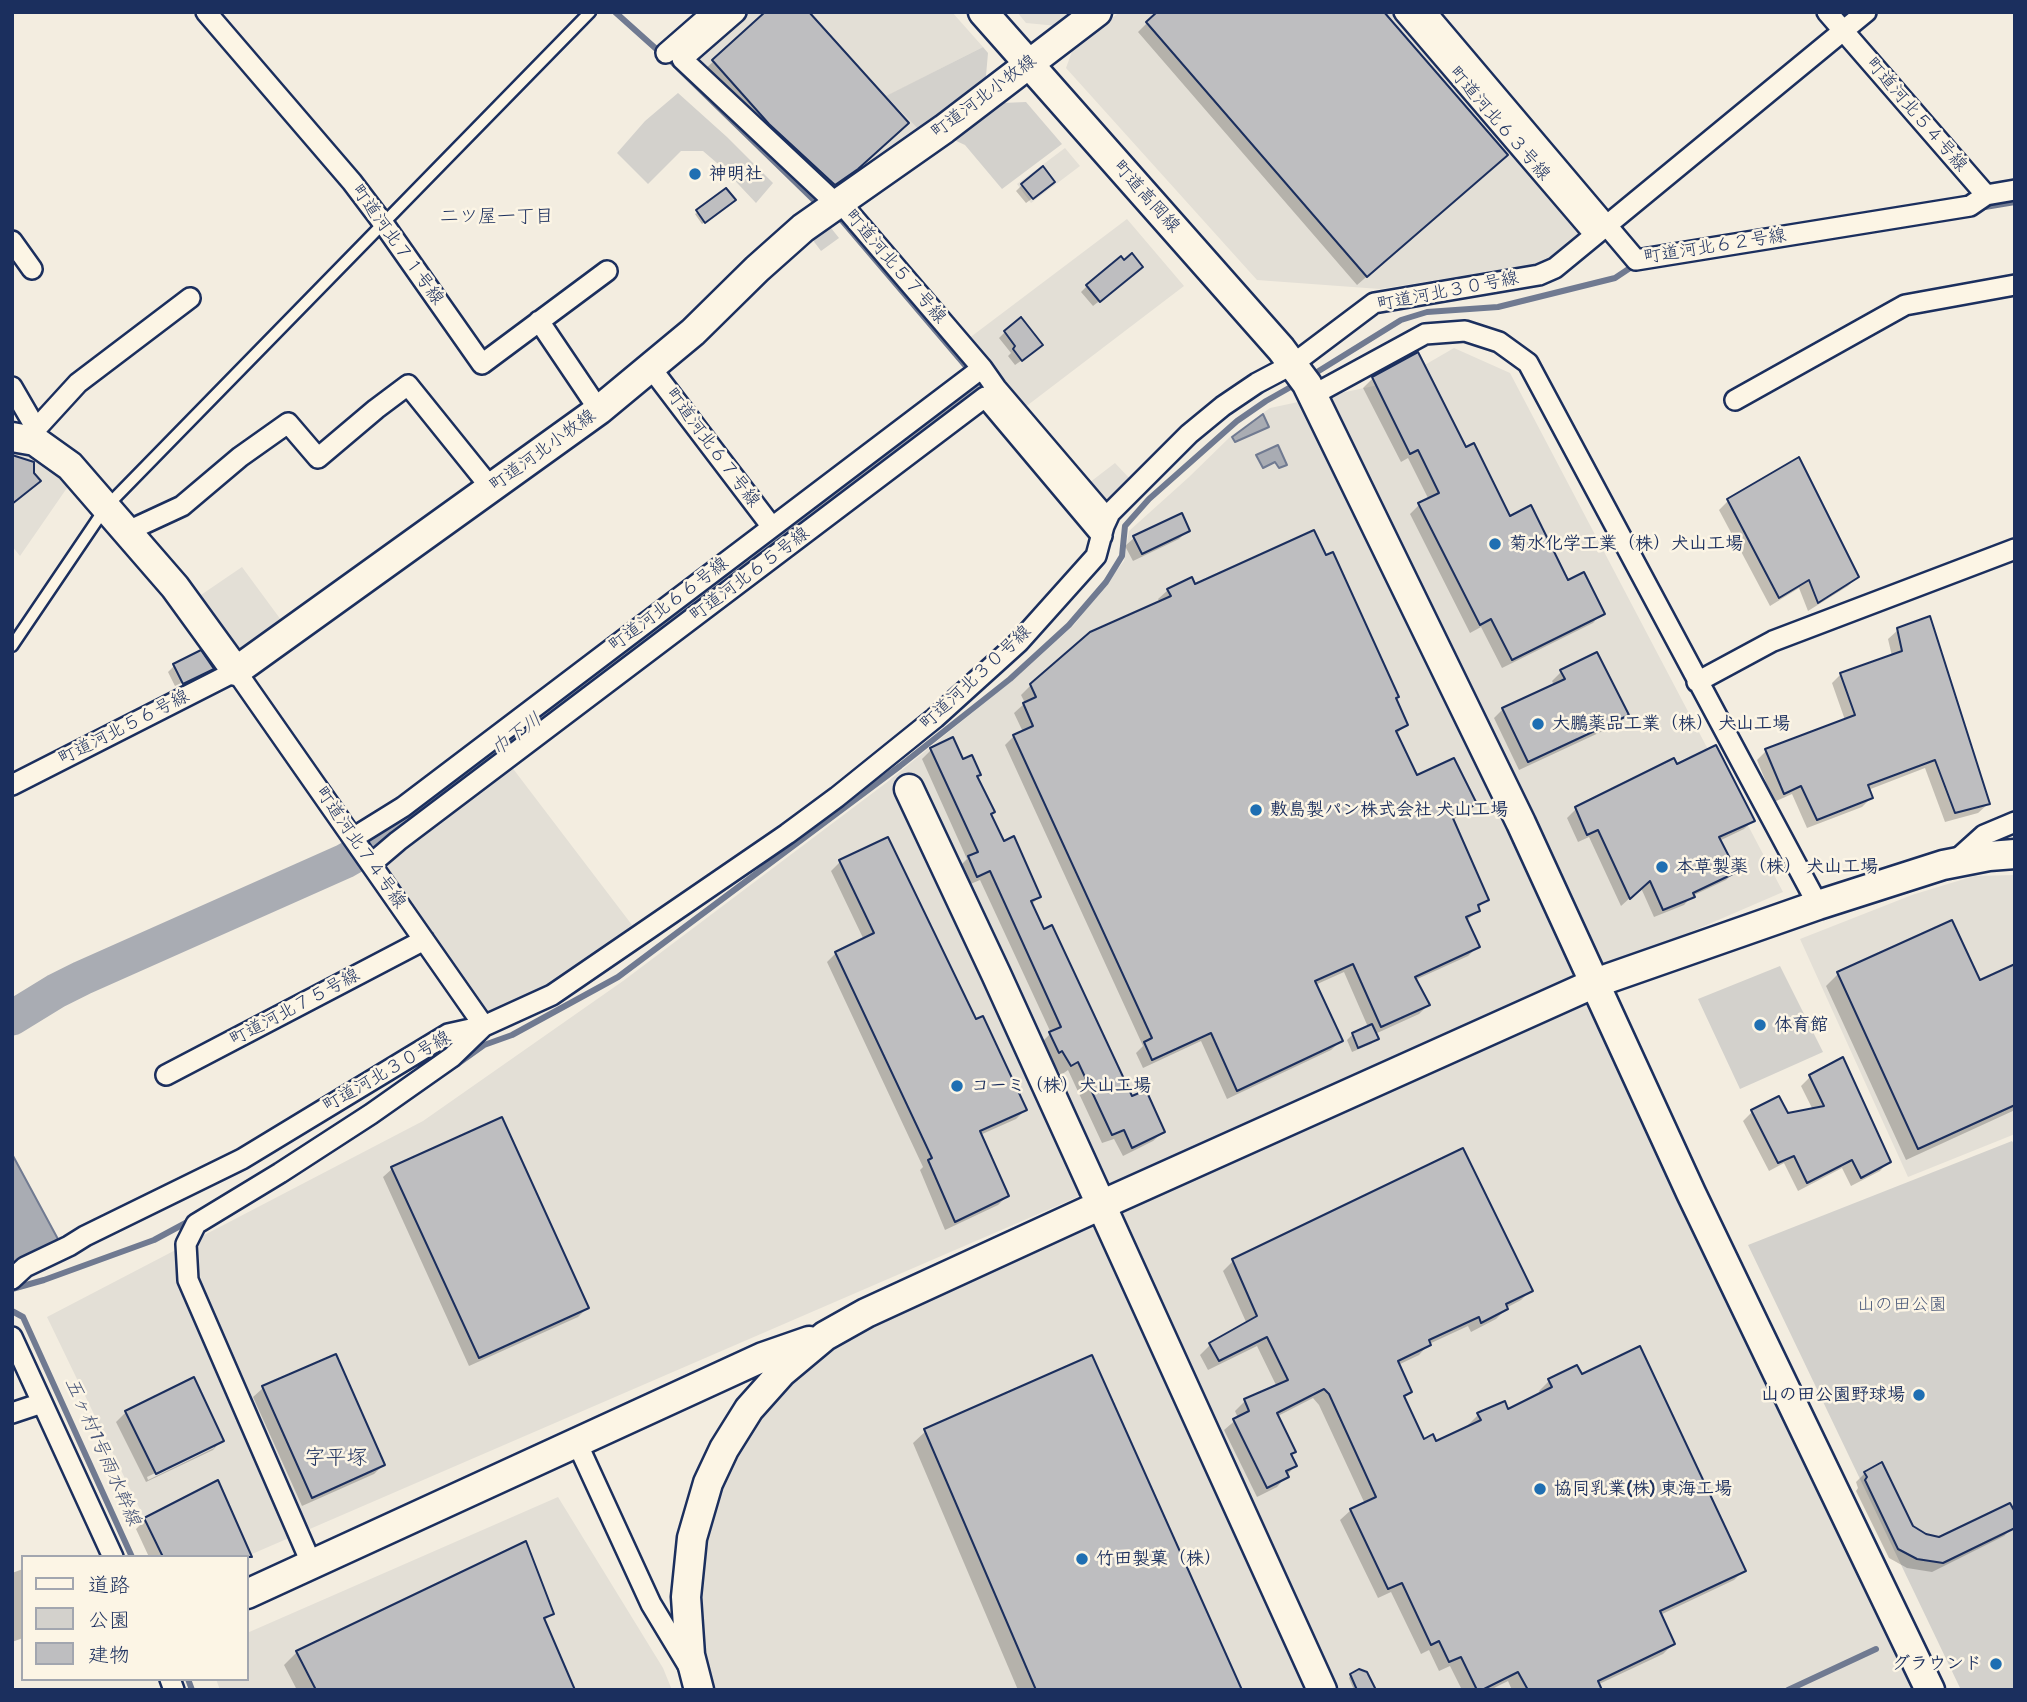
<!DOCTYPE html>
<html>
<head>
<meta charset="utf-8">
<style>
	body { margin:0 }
	#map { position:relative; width:2027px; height:1702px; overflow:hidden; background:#f3ede0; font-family:Pangolin,"Klee One",sans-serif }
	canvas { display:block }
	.frame { position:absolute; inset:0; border:14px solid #1b2f5e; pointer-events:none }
	.legend { position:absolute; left:21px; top:1555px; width:228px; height:126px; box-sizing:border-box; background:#fcf5e5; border:2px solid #a2a6af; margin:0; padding:9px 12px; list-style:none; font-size:21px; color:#1b2f5e }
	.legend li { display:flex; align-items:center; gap:14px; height:35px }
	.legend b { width:35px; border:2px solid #a2a6af }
</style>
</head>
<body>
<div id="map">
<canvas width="2027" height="1702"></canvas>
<div class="frame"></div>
<ul class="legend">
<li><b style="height:9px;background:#fcf5e5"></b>道路</li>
<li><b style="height:19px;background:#d3d1cc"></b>公園</li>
<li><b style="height:19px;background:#bebec0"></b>建物</li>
</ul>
</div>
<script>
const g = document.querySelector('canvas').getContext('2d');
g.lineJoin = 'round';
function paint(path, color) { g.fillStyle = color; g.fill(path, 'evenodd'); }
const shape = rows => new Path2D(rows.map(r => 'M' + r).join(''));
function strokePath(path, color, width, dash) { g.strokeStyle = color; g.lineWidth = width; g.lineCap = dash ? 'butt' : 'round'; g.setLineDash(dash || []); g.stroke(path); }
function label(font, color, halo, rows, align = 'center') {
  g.font = font + ' Pangolin,"Klee One",sans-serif'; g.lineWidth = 5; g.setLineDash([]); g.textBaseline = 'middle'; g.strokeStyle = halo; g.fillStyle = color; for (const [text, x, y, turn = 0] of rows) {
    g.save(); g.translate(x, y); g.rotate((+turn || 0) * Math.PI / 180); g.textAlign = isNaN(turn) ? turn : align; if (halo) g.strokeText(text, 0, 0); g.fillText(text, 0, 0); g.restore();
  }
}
paint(shape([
	[747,12,952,12,983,47,887,96,923,134,838,194,690,62],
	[1017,12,1084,12,1058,26,1026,23],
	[1120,12,1394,12,1583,231,1545,262,1534,268,1516,270,1512,268,1380,289,1257,280,1066,68,1074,46],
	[1065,148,1080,166,1031,203,1017,184],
	[1127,219,1184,286,1020,411,964,342],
	[1454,348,1510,373,1783,892,245,1557,163,1557,47,1317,423,1121,623,981,886,783,1020,674,1074,625,1124,561,1129,531,1189,477,1231,436,1270,408,1397,381],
	[20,447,68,481,69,485,20,556,12,546,12,454],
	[1115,463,1132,481,1105,510,1085,486],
	[242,567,284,624,245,650,230,648,195,599],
	[511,766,632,925,549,988,486,1018,380,867,383,863],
	[2015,875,2015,1134,1908,1177,1800,939,1912,895,1974,876],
	[1595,983,1930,1690,699,1690,690,1655,716,1466,825,1336],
	[558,1497,663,1668,672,1690,220,1690,216,1679,247,1679,247,1633]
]), '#e3dfd6');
paint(shape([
	[983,47,988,53,985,87,923,134,886,96],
	[678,93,727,137,773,183,756,203,724,169,703,151,681,151,648,184,617,153,645,121],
	[1026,102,1062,144,1002,189,965,145,952,139,1002,103],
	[827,223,839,238,821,251,809,235],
	[1780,966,1823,1052,1740,1089,1698,999],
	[2012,1141,2015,1146,2015,1690,1961,1690,1748,1245]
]), '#d3d1cc');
const water = shape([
	[1263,414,1269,427,1235,442,1232,437,1263,414],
	[1278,445,1287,465,1279,468,1275,462,1263,468,1256,455,1278,445],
	[12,1154,59,1241,12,1266,12,1154]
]);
paint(water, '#a9acb3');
strokePath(water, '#707a91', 2);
paint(shape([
	[768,12,898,132,846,178,825,193,704,70],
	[1147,23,1497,164,1357,285,1138,32],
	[1022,185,1047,188,1026,203,1016,191],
	[731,202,702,224,695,214,698,212],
	[1135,273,1093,306,1081,292,1087,286],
	[1005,332,1035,351,1015,365,1008,356,1011,353,999,338],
	[1417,354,1465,449,1510,518,1568,582,1602,613,1593,623,1502,668,1481,627,1470,633,1410,514,1419,505,1429,500,1408,458,1401,462,1363,388,1373,378],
	[1728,501,1857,577,1848,586,1808,611,1799,588,1770,606,1719,510],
	[1188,530,1179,539,1133,561,1125,546,1134,538],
	[1191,579,1194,586,1394,699,1406,724,1397,734,1416,778,1475,804,1466,813,1452,820,1487,899,1477,909,1478,911,1466,921,1478,946,1468,956,1415,980,1428,1005,1419,1014,1375,1034,1377,1039,1371,1044,1352,1052,1347,1040,1353,1034,1368,1027,1344,972,1315,985,1341,1041,1331,1050,1227,1099,1201,1041,1143,1068,1136,1053,1143,1046,1005,745,1014,736,1023,732,1014,713,1025,703,1021,695,1031,685,1160,603,1158,599,1168,590],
	[1898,630,1988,804,1978,813,1945,822,1925,768,1868,790,1871,798,1862,807,1807,828,1792,794,1774,802,1757,760,1766,751,1845,720,1832,683,1841,674,1892,656,1888,639],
	[200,653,211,668,207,673,207,670,175,686,168,672,174,666],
	[1561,672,1627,715,1618,724,1519,770,1494,718,1503,709,1554,685,1552,681],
	[931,750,962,761,979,774,975,778,1003,843,1039,897,1031,905,1131,1099,1163,1132,1153,1141,1123,1156,1114,1139,1102,1143,1068,1070,1061,1075,1052,1060,1049,1061,1041,1043,1051,1033,980,880,968,885,959,867,967,859,922,759],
	[1676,767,1753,821,1744,829,1719,841,1735,871,1726,880,1692,896,1684,905,1654,917,1641,888,1621,906,1589,837,1578,842,1567,818,1576,809],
	[840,862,975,1021,1025,1110,1016,1119,980,1135,1007,1196,998,1205,945,1230,920,1170,923,1167,827,962,836,953,864,940,831,871],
	[2015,966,2015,1110,1906,1160,1826,986,1838,974,1979,982],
	[1810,1077,1889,1161,1880,1171,1851,1186,1842,1168,1798,1191,1784,1163,1769,1171,1743,1121,1752,1112,1787,1115,1813,1110,1801,1086],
	[393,1168,587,1308,578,1317,469,1366,383,1177],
	[1233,1261,1531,1290,1521,1300,1506,1308,1506,1309,1496,1319,1471,1332,1468,1326,1429,1344,1419,1355,1398,1365,1410,1392,1403,1399,1423,1441,1435,1443,1470,1427,1468,1425,1478,1415,1507,1411,1541,1395,1539,1391,1549,1381,1744,1570,1734,1580,1660,1615,1673,1644,1663,1654,1597,1685,1600,1690,1512,1690,1508,1681,1490,1690,1462,1690,1450,1666,1439,1671,1429,1650,1421,1654,1391,1592,1378,1598,1340,1520,1351,1510,1365,1504,1319,1405,1313,1398,1276,1417,1294,1452,1290,1455,1295,1466,1277,1487,1257,1497,1224,1430,1238,1418,1235,1411,1245,1401,1277,1387,1257,1346,1208,1370,1200,1355,1210,1345,1247,1324,1223,1271],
	[335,1357,383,1465,374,1474,302,1506,253,1397,263,1388],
	[193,1380,222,1440,213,1450,146,1482,116,1422,126,1412],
	[214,1444,214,1448,148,1480,147,1477],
	[926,1431,1240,1690,1018,1690,913,1443],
	[1865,1473,1911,1527,1926,1536,1939,1539,2013,1527,2004,1536,1932,1572,1907,1568,1889,1558,1856,1491,1858,1488,1856,1482],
	[145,1520,245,1557,149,1557,136,1529],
	[23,1569,23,1638,12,1642,12,1573],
	[552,1613,543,1622,573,1690,297,1690,284,1665,297,1652],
	[1351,1675,1359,1690,1354,1690,1349,1678]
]), '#0003');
strokePath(shape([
	[615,12,663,55],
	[670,60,818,204],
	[1979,208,2015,202],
	[839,217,970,371],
	[1309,377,1401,320,1427,312,1498,307,1615,278,1636,264],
	[456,1065,484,1045,512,1035,618,977,900,766,1010,679,1069,625,1106,582,1122,556,1125,526,1149,499,1237,421,1266,401,1296,384],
	[12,1289,44,1280,154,1240,193,1219],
	[12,1311,23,1317,132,1557],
	[188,1679,192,1690],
	[1788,1690,1876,1649]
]), '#707a91', 6);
strokePath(shape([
	[12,1018,56,991,82,978,345,861,366,849,981,384]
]), '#a9acb3', 35);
const building = shape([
	[765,12,809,12,909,123,858,169,835,185,769,124,712,60,765,12],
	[1157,12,1384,12,1508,155,1367,277,1146,22,1157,12],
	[1043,166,1055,182,1033,199,1021,184,1043,166],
	[726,188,736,200,705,223,696,210,726,188],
	[1132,253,1143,267,1100,302,1086,285,1121,256,1124,260,1132,253],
	[1021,317,1043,345,1022,361,1013,349,1015,346,1004,331,1021,317],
	[1418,352,1466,447,1474,443,1510,516,1531,505,1568,580,1584,572,1605,614,1512,660,1491,619,1480,625,1418,503,1439,493,1418,450,1410,454,1372,377,1418,352],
	[12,455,34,462,34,473,41,481,12,504,12,455],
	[1799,457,1859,577,1818,603,1809,580,1779,598,1727,499,1799,457],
	[1182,513,1190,531,1142,554,1133,536,1182,513],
	[1314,530,1326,555,1333,552,1399,697,1396,698,1408,725,1396,731,1417,775,1454,758,1477,804,1452,816,1489,900,1478,905,1480,911,1466,917,1480,947,1415,977,1430,1005,1381,1027,1353,964,1315,981,1343,1041,1237,1091,1211,1033,1152,1060,1144,1042,1152,1038,1013,735,1033,726,1023,703,1036,697,1030,684,1090,632,1171,596,1167,589,1192,577,1195,584,1314,530],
	[1930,616,1990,804,1955,813,1935,760,1868,785,1873,798,1817,820,1801,786,1784,794,1765,749,1855,715,1840,673,1902,651,1897,628,1930,616],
	[201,650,214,669,183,684,173,664,201,650],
	[1597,652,1629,715,1528,762,1502,708,1565,679,1560,670,1597,652],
	[953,737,963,759,972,755,981,775,977,776,995,812,991,814,1004,841,1014,836,1041,897,1031,901,1044,929,1052,925,1132,1096,1146,1090,1165,1132,1132,1148,1124,1130,1112,1135,1078,1062,1071,1066,1062,1051,1059,1053,1049,1032,1061,1027,990,871,977,877,968,856,978,852,930,748,953,737],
	[1716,745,1755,821,1719,837,1737,872,1693,893,1695,897,1663,910,1650,881,1630,899,1598,830,1587,835,1575,807,1674,758,1677,764,1716,745],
	[888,837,976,1019,983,1016,1027,1110,980,1131,1009,1196,955,1222,928,1160,932,1158,835,952,874,933,839,860,888,837],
	[1952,920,1980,980,2015,964,2015,1105,1918,1149,1837,972,1952,920],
	[1372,1024,1379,1039,1358,1048,1352,1033,1372,1024],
	[1843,1057,1891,1162,1861,1178,1852,1160,1807,1183,1794,1156,1778,1163,1751,1110,1779,1096,1788,1113,1824,1106,1809,1075,1843,1057],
	[502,1117,589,1308,479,1358,391,1167,502,1117],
	[1463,1148,1533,1291,1506,1304,1508,1309,1481,1323,1479,1317,1429,1340,1431,1345,1398,1361,1412,1392,1404,1396,1424,1439,1433,1434,1436,1441,1481,1420,1477,1413,1505,1401,1508,1409,1552,1387,1548,1379,1577,1365,1582,1374,1640,1346,1746,1571,1660,1611,1675,1644,1598,1681,1602,1690,1528,1690,1518,1672,1482,1690,1477,1690,1461,1657,1449,1662,1439,1641,1431,1645,1402,1583,1388,1589,1350,1509,1376,1497,1329,1394,1324,1389,1277,1413,1296,1452,1291,1454,1297,1466,1286,1471,1289,1477,1267,1488,1233,1419,1249,1411,1244,1399,1288,1380,1267,1337,1219,1361,1209,1343,1257,1316,1232,1259,1463,1148],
	[336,1354,385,1465,312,1498,262,1386,336,1354],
	[1092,1355,1242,1690,1036,1690,924,1429,1092,1355],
	[194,1377,224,1441,156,1474,125,1411,194,1377],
	[1882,1462,1913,1526,1926,1534,1939,1537,2010,1503,2015,1512,2015,1528,1943,1563,1917,1559,1898,1549,1865,1480,1867,1477,1864,1472,1882,1462],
	[218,1480,252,1557,163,1557,144,1518,218,1480],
	[526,1541,554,1614,544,1618,575,1690,316,1690,296,1651,526,1541],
	[1359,1669,1367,1672,1376,1690,1357,1690,1350,1674,1359,1669]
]);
paint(building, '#bebec0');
strokePath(building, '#1b2f5e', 2);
const lane = shape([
	[12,646,106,507,590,12]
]);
const street = shape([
	[206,12,352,182,383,223,482,364,607,271],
	[736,12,682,59,828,196,847,210,982,368,996,388,1107,518],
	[1404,12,1595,235],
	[1426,12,1636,260,1970,206,1986,195],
	[1827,12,1986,195,2015,190],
	[666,53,713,12],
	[12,241,32,269],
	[539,321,599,410],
	[651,368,772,527],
	[12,387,34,425,35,440],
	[1313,395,1425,334,1465,331,1499,342,1528,363,1818,905],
	[1735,400,1905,305,2015,285],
	[35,430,78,383,190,298],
	[128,531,182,506,240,457,288,423,318,458,376,409,408,385,491,488],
	[1697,682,1773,641,2015,549],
	[12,785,236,671,484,1026,452,1057,371,1114,280,1173,196,1224,186,1244,188,1280,312,1565],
	[353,838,403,807,982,368],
	[1954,862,1984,835,2015,822],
	[371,864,398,841,985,397,1102,536],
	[166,1075,424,940],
	[12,1279,25,1267,69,1246,85,1236,242,1159,448,1034,484,1026,552,995,787,834,837,797,935,718,1019,642,1096,556,1104,526,1110,513,1189,434,1223,406,1257,383,1293,364,1374,303,1539,275,1555,268,1866,12],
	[12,1337,113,1557],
	[12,1413,42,1403],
	[577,1443,651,1604,689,1667],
	[170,1679,174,1690]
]);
const secondary = shape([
	[983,12,1281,349,1307,384,1521,823,1691,1193,1930,1690],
	[12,437,35,441,70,466,175,587,236,671,599,410,693,332,757,269,803,228,944,129,1097,12],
	[909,789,996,974,1322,1690],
	[247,1594,763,1357,809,1341],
	[699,1690,690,1655,686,1597,692,1538,708,1483,724,1449,749,1409,782,1372,825,1336,866,1313,1101,1205,1595,983,1818,905,1943,865,1989,856,2015,854]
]);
strokePath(lane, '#1b2f5e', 15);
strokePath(street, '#1b2f5e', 24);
strokePath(secondary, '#1b2f5e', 33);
strokePath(lane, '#fcf5e5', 10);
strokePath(street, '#fcf5e5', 19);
strokePath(secondary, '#fcf5e5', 28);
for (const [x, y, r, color] of [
	[695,174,7,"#1f6fb2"],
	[1495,544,7,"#1f6fb2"],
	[1538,724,7,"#1f6fb2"],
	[1256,810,7,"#1f6fb2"],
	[1662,867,7,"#1f6fb2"],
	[1760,1025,7,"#1f6fb2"],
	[957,1086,7,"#1f6fb2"],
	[1919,1395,7,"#1f6fb2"],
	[1540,1489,7,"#1f6fb2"],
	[1082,1559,7,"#1f6fb2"],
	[1996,1664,7,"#1f6fb2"]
]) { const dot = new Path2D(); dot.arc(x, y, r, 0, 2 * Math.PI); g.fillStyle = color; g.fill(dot); strokePath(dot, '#fcf5e5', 2.5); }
label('18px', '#1b2f5e', '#fcf5e5', [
	["町道河北小牧線",984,97,-37],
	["町道河北５４号線",1916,115,49],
	["町道河北６３号線",1499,124,49],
	["町道高岡線",1146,197,48],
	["町道河北７１号線",397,245,54],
	["町道河北６２号線",1715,247,-9],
	["町道河北５７号線",895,267,49],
	["町道河北３０号線",1448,292,-11],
	["町道河北６７号線",712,448,53],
	["町道河北小牧線",543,451,-36],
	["町道河北６５号線",750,575,-37],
	["町道河北６６号線",669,605,-37],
	["町道河北３０号線",976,678,-43],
	["町道河北５６号線",124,728,-27],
	["町道河北７４号線",360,848,55],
	["町道河北７５号線",295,1008,-28],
	["町道河北３０号線",387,1072,-30]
]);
label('bold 18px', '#1b2f5e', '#fcf5e5', [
	["神明社",709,174],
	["菊水化学工業（株）犬山工場",1509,544],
	["大鵬薬品工業（株） 犬山工場",1552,724],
	["敷島製パン株式会社 犬山工場",1270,810],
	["本草製薬（株） 犬山工場",1676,867],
	["体育館",1774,1025],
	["コーミ（株）犬山工場",971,1086],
	["山の田公園野球場",1905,1395,"right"],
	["協同乳業(株) 東海工場",1554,1489],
	["竹田製菓（株）",1096,1559],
	["グラウンド",1982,1664,"right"]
], 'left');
label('18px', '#49587a', '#fcf5e5', [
	["山の田公園",1902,1305]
]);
label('19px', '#1b2f5e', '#fcf5e5', [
	["二ツ屋一丁目",497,217]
]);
label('italic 19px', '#465478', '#fcf5e5', [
	["巾下川",517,735,-37],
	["五ヶ村1号雨水幹線",102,1452,66]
]);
label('21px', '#1b2f5e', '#fcf5e5', [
	["字平塚",336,1459]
]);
</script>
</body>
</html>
